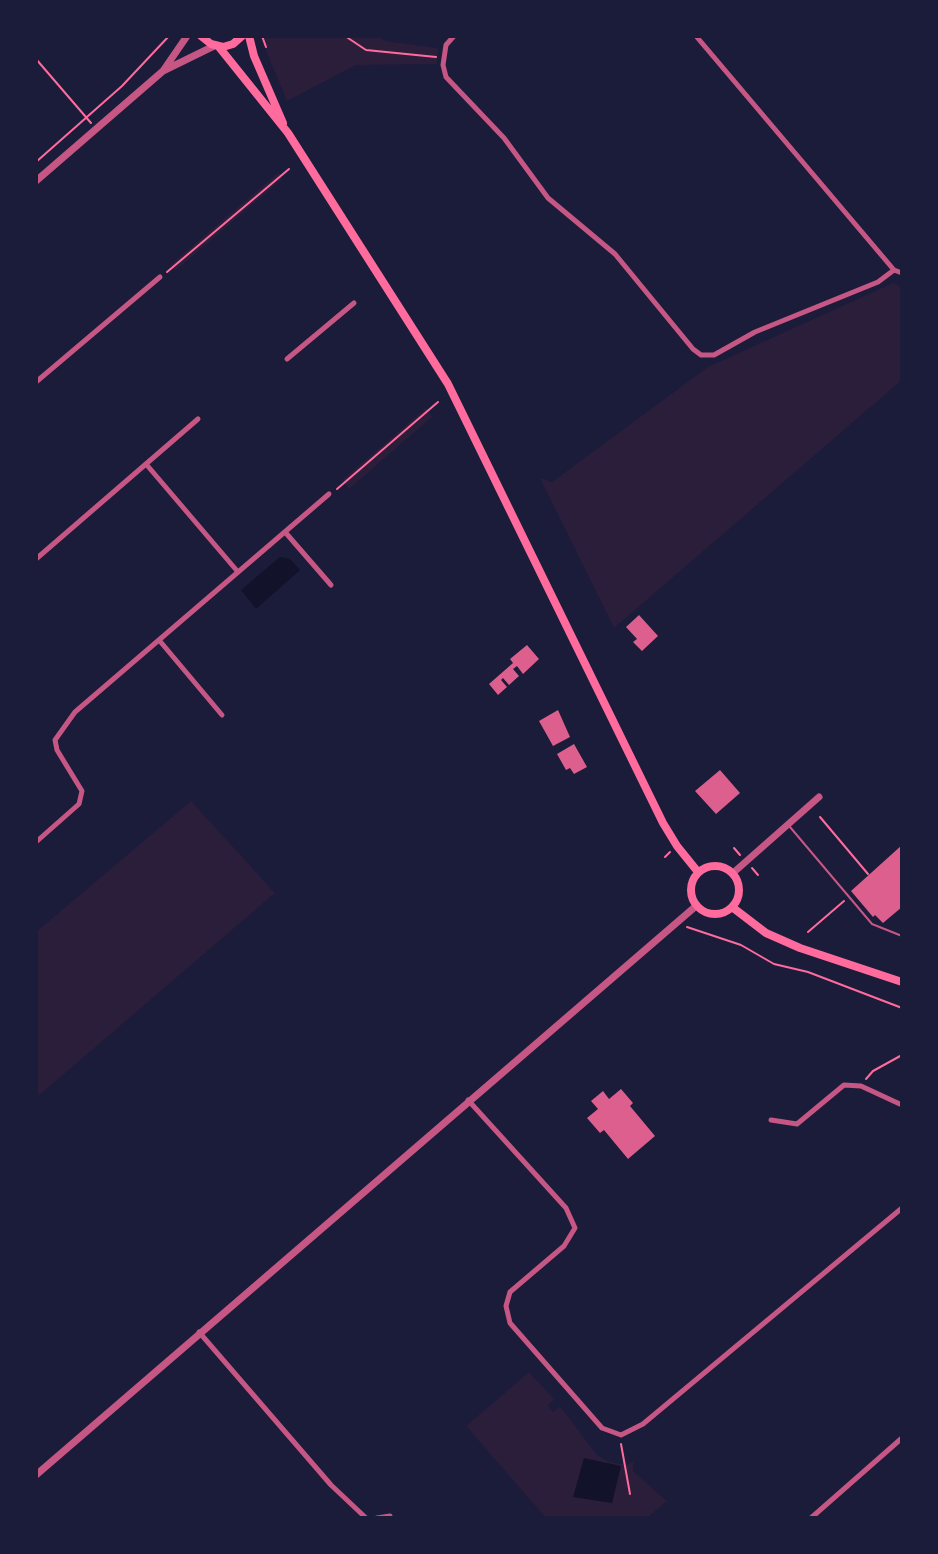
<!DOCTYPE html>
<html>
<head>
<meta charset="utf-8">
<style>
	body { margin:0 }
	#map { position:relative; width:938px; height:1554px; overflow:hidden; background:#1b1b3a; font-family:Arial,sans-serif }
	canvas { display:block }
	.frame { position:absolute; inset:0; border:38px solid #1b1b3a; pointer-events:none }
</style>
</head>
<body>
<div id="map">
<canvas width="938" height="1554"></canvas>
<div class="frame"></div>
</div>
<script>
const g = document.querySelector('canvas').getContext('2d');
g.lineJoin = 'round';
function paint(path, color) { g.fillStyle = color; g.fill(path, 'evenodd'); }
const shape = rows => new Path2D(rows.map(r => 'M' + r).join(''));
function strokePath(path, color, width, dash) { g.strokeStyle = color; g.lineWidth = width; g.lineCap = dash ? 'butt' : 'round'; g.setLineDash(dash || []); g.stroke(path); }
paint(shape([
	[260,36,379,36,385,41,438,48,437,64,356,65,287,101],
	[279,172,282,179,175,271,170,265],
	[893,283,902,287,902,380,614,628,540,478,552,482,708,367],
	[426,408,432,417,349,489,342,480],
	[191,801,275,893,36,1098,36,932],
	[529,1372,554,1399,548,1405,553,1412,560,1406,597,1455,609,1462,626,1465,634,1461,633,1471,667,1501,647,1518,546,1518,466,1426]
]), '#2a1e3b');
paint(shape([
	[280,557,290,559,300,570,256,609,241,590],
	[584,1458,621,1466,612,1503,573,1497]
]), '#12122b');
paint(shape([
	[639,615,658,636,642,651,633,642,637,639,626,627],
	[527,645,539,659,523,674,517,666,513,669,519,676,509,685,503,678,501,680,507,687,498,695,489,684,513,663,510,659],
	[558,710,570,737,553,746,539,721],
	[574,744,587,767,574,774,570,768,566,770,557,754],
	[720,770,740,793,716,814,695,791],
	[902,845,902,907,883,923,875,915,873,917,851,891],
	[621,1089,633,1103,630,1106,655,1136,628,1159,604,1130,600,1133,587,1118,598,1109,591,1101,603,1091,609,1099]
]), '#dd5f8e');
strokePath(shape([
	[262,36,266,47],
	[345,36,366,50,436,57],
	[36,59,91,123],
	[36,162,122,86,169,36],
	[167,272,289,169],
	[337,489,438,402],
	[820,817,868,874],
	[734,848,740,855],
	[665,857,670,852],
	[752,868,758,875],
	[687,927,741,945,774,964,808,972,902,1008],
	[808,932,844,901],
	[866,1079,873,1071,902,1055],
	[621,1444,630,1494]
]), '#ff6b9d', 2);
strokePath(shape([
	[790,827,872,924,902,936]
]), '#c65784', 2);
strokePath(shape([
	[454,36,446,45,443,65,446,77,504,138,548,198,615,254,693,349,701,355,714,355,755,332,878,282,894,270,902,273],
	[696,36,894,270],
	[287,359,354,303],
	[36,382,160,277],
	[146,464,238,572],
	[285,532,331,585],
	[36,559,198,419],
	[159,640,222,715],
	[36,842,79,804,82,791,57,750,55,740,75,712,329,494],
	[468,1100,566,1208,575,1228,564,1246,510,1292,506,1306,510,1323,602,1428,621,1435,643,1424,902,1208],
	[771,1120,797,1124,844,1085,861,1086,902,1105],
	[199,1332,331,1485,366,1518],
	[377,1518,390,1516],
	[811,1518,902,1438]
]), '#c65784', 5);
strokePath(shape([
	[163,71,187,36],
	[36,181,163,71,214,46],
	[733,873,819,797],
	[36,1475,696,906]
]), '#c65784', 7);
strokePath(shape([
	[201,36,211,44,223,47,233,44,242,36],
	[249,36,254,56,283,123],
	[219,47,288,133,448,384,663,823,677,846,698,872],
	'691 890a24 24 0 1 1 48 0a24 24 0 1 1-48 0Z',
	[732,907,766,933,800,948,902,982]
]), '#ff6b9d', 8);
</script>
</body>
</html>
